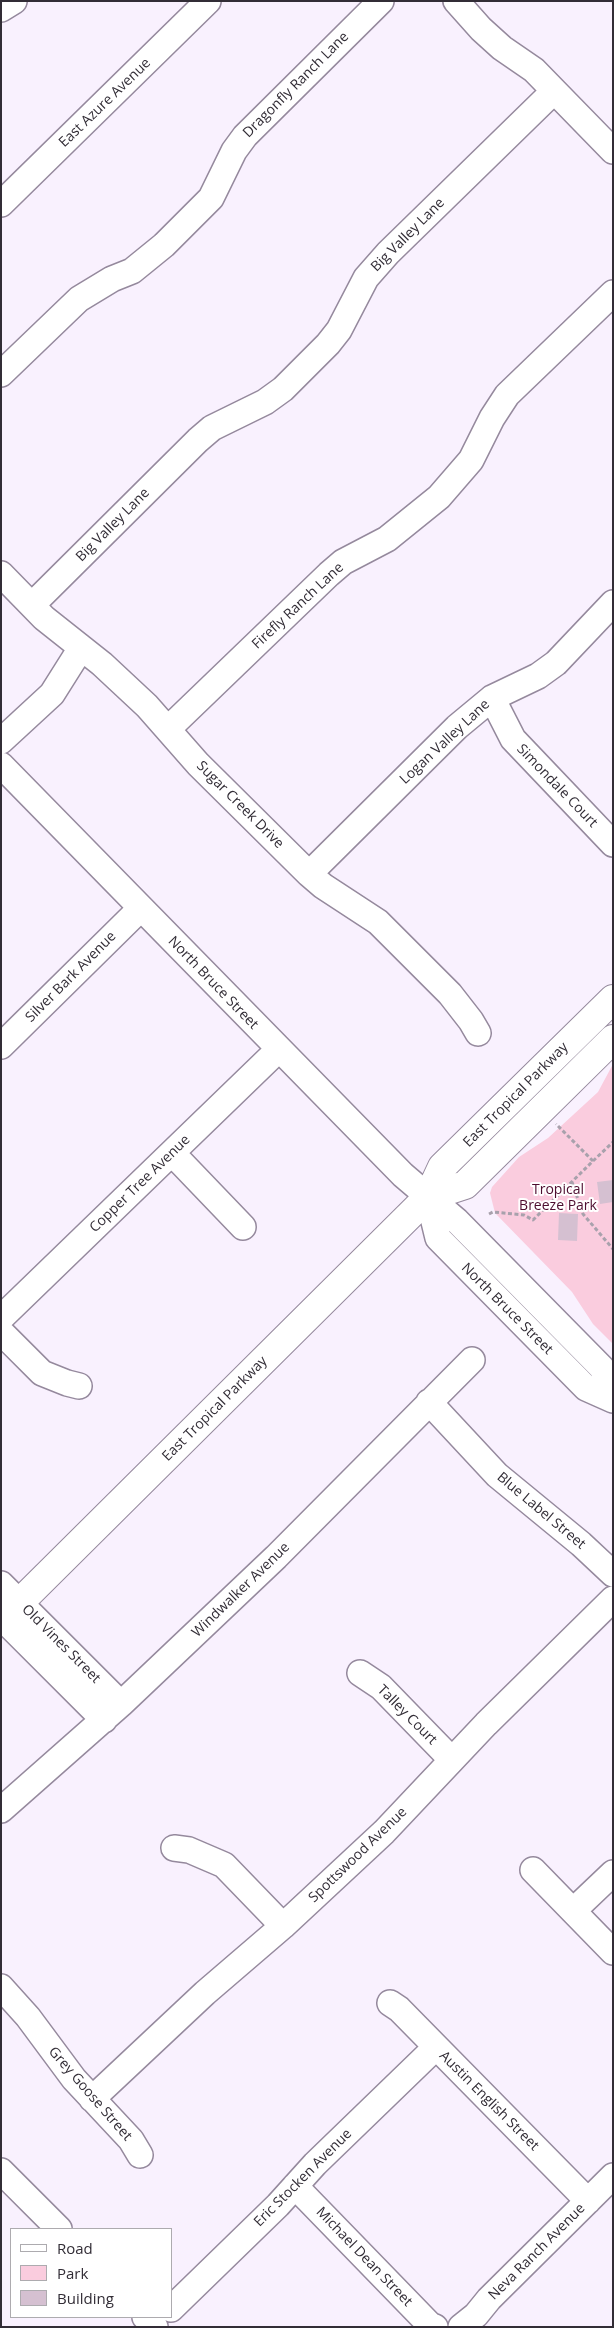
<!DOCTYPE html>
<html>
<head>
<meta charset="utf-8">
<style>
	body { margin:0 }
	#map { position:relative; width:614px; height:2328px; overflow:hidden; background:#f9f1fe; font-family:"Open Sans",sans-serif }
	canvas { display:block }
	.frame { position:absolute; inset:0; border:2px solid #322d36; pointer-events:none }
	.legend { position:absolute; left:10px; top:2228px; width:162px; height:90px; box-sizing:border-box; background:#fff; border:1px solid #adabaf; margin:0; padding:6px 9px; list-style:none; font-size:15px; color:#322d36 }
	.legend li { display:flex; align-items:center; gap:10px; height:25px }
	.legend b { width:25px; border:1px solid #adabaf }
</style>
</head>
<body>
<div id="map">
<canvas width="614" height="2328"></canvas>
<div class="frame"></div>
<ul class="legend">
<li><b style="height:6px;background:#fff"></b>Road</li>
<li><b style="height:14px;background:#faccde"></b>Park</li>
<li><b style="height:14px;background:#d5c0d1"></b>Building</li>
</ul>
</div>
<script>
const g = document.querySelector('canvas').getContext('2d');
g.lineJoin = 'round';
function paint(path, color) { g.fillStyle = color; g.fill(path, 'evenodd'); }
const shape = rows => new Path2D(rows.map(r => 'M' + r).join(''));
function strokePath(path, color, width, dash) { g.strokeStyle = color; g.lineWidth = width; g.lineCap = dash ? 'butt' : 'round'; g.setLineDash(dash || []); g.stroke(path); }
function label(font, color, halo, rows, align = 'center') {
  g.font = font + ' "Open Sans",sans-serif'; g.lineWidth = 4; g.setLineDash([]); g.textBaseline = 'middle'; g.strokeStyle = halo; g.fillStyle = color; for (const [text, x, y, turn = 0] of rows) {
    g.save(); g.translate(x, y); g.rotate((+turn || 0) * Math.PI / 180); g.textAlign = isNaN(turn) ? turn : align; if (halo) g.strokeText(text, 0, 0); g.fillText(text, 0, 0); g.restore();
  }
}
paint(shape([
	[613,1064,613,1344,593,1324,572,1292,495,1213,490,1193,492,1187,519,1157,548,1138,598,1092]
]), '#faccde');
paint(shape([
	[613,1180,613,1202,600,1204,597,1182],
	[559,1213,578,1214,577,1241,558,1240]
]), '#d5c0d1');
const minor = shape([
	[456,1,481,29,502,48,534,70,613,151],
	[1,9,14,1],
	[1,204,208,1],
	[1,374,79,299,112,279,132,271,164,245,211,198,234,151,245,136,381,1],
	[1,574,44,618,102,664,147,706,198,764,309,874,323,886,378,922,450,994,471,1021,478,1033],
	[32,605,198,440,212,428,265,402,283,389,328,344,339,330,366,278,388,253,554,91],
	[492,698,513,739,613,844],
	[168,729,329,574,343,562,387,539,439,497,471,460,492,418,507,395,613,293],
	[1,741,52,694,81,648],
	[1,765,403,1175,457,1221,602,1368,613,1393],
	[309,874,457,727,492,698,538,676,556,663,613,603],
	[1,1046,141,908],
	[172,1153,243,1227],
	[428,1197,438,1238,586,1388,613,1400],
	[1,1318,278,1050],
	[1,1332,42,1373,67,1383,79,1386],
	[429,1402,497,1475,581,1544,613,1574],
	[1,1584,121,1704],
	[1,1617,104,1720],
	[360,1673,381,1687,452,1760],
	[1,1810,121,1704,276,1557,472,1360],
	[174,1848,189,1850,224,1865,283,1926],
	[533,1870,613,1952],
	[573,1911,613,1873],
	[1,1987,28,2017,74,2079,131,2140,140,2155],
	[390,2003,399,2009,588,2201],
	[92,2099,205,1993,283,1926,384,1832,486,1724,613,1599],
	[1,2171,59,2229],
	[295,2186,430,2325,435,2327],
	[171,2309,278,2205,315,2164,436,2047],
	[145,2317,155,2327],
	[461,2327,476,2315,489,2299,613,2176]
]);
const major = shape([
	[428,1197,465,1185,613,1039],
	[1,1621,428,1197,442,1167,613,999]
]);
strokePath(minor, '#95899d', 28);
strokePath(major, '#95899d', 30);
strokePath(shape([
	[593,1161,613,1142],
	[572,1182,583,1214,613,1249],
	[489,1214,493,1212,524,1215,533,1220,593,1161,556,1124]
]), '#a8a1ac', 3, [4, 2.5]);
strokePath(minor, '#fff', 25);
strokePath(major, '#fff', 28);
label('14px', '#322d36', '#fff', [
	["Dragonfly Ranch Lane",296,85,-45],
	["East Azure Avenue",105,103,-44],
	["Big Valley Lane",408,235,-45],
	["Big Valley Lane",113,525,-45],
	["Firefly Ranch Lane",298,606,-43],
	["Logan Valley Lane",445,742,-43],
	["Simondale Court",557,786,46],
	["Sugar Creek Drive",240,805,45],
	["Silver Bark Avenue",71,977,-45],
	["North Bruce Street",213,983,46],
	["East Tropical Parkway",516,1095,-45],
	["Copper Tree Avenue",140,1184,-44],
	["North Bruce Street",507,1309,45],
	["East Tropical Parkway",215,1409,-45],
	["Blue Label Street",541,1511,40],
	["Windwalker Avenue",241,1590,-44],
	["Old Vines Street",61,1644,45],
	["Talley Court",407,1715,45],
	["Spottswood Avenue",358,1855,-44],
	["Grey Goose Street",90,2094,49],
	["Austin English Street",489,2101,45],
	["Eric Stocken Avenue",303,2178,-45],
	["Neva Ranch Avenue",537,2252,-45],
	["Michael Dean Street",364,2257,46]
]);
label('14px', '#4d0d2f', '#fff', [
	["Tropical",558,1190],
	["Breeze Park",558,1206]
]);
</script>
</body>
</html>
